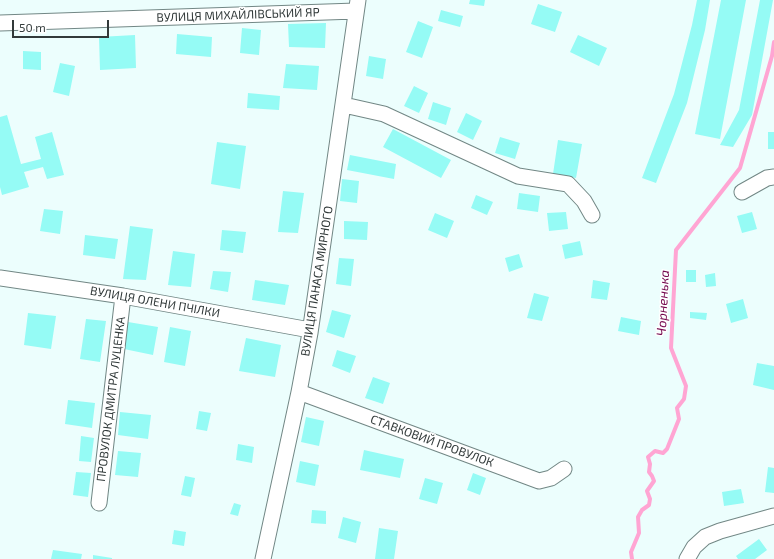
<!DOCTYPE html>
<html>
<head>
<meta charset="utf-8">
<style>
	body { margin:0 }
	#map { position:relative; width:774px; height:559px; overflow:hidden; background:#ecfefd; font-family:"Exo 2",sans-serif }
	canvas { display:block }
	.scale { position:absolute; left:12px; top:20px; width:97px; height:18px; box-sizing:border-box; border:2px solid #323a3a; border-top:0; padding-left:5px; font-size:12px; line-height:14px; white-space:nowrap; color:#323a3a; -webkit-text-stroke:3px #fff; paint-order:stroke }
</style>
</head>
<body>
<div id="map">
<canvas width="774" height="559"></canvas>
<div class="scale">50 m</div>
</div>
<script>
const g = document.querySelector('canvas').getContext('2d');
g.lineJoin = 'round';
const shape = rows => new Path2D(rows.map(r => 'M' + r).join(''));
function strokePath(path, color, width, dash) { g.strokeStyle = color; g.lineWidth = width; g.lineCap = dash ? 'butt' : 'round'; g.setLineDash(dash || []); g.stroke(path); }
function paint(path, color) { g.fillStyle = color; g.fill(path, 'evenodd'); }
function label(font, color, halo, rows, align = 'center') {
  g.font = font + ' "Exo 2",sans-serif'; g.lineWidth = 3; g.setLineDash([]); g.textBaseline = 'middle'; g.strokeStyle = halo; g.fillStyle = color; for (const [text, x, y, turn = 0] of rows) {
    g.save(); g.translate(x, y); g.rotate((+turn || 0) * Math.PI / 180); g.textAlign = isNaN(turn) ? turn : align; if (halo) g.strokeText(text, 0, 0); g.fillText(text, 0, 0); g.restore();
  }
}
strokePath(shape([
	[632,559,631,552,639,533,638,517,642,510,649,505,650,499,647,491,654,481,652,476,649,472,650,464,648,457,655,451,663,453,667,449,679,419,677,408,684,399,686,386,671,348,676,250,740,168,772,56,774,42]
]), '#ffa5d3', 4);
paint(shape([
	[470,0,485,0,484,6,469,4],
	[697,0,710,0,705,30,687,103,656,183,642,178,674,94,692,25],
	[721,0,746,0,720,139,695,134],
	[760,0,773,0,752,115,733,147,720,145,739,110],
	[538,4,562,12,555,32,531,24],
	[441,10,463,16,460,27,438,21],
	[418,21,433,27,422,58,406,52],
	[326,23,325,48,289,47,288,24],
	[242,28,261,30,259,55,240,53],
	[177,34,212,37,211,57,176,54],
	[135,35,136,68,100,70,99,37],
	[578,35,607,48,599,66,570,52],
	[23,51,41,52,41,70,23,69],
	[369,56,386,59,383,79,366,76],
	[60,63,75,66,69,96,53,92],
	[286,64,319,66,317,90,283,88],
	[414,86,428,93,419,113,404,106],
	[248,93,280,96,279,110,247,108],
	[433,102,451,108,446,125,428,119],
	[466,113,482,121,473,140,457,132],
	[7,115,21,164,41,159,35,137,52,132,64,175,47,179,43,167,24,172,29,187,2,195,0,187,0,117],
	[393,129,451,160,441,178,383,147],
	[768,132,774,132,774,149,768,149],
	[500,137,520,143,515,159,495,153],
	[558,140,582,144,576,178,553,174],
	[217,142,246,146,240,189,211,184],
	[350,155,396,164,394,179,347,170],
	[342,179,359,181,357,203,340,201],
	[283,191,304,193,298,233,278,232],
	[519,193,540,196,538,212,517,209],
	[476,195,493,202,487,215,471,208],
	[44,209,63,211,60,234,40,231],
	[566,212,568,229,549,231,547,213],
	[752,212,757,229,742,233,737,216],
	[435,213,454,221,447,238,428,230],
	[344,221,368,222,367,240,344,239],
	[130,226,153,229,146,280,123,279],
	[222,230,246,232,243,253,220,250],
	[85,235,118,239,115,259,83,255],
	[580,241,583,255,565,259,562,245],
	[173,251,195,254,191,287,168,285],
	[519,254,523,267,509,272,505,258],
	[339,258,354,259,351,286,336,284],
	[686,270,696,270,696,282,686,282],
	[213,271,231,272,228,292,210,289],
	[715,273,716,286,706,287,705,275],
	[255,280,289,285,285,305,252,300],
	[593,280,610,283,607,300,591,298],
	[534,293,549,297,542,321,527,318],
	[743,299,748,318,731,323,726,304],
	[332,310,351,315,344,338,326,332],
	[690,312,707,313,706,320,690,318],
	[28,313,56,316,51,349,24,345],
	[621,317,641,321,639,335,618,331],
	[86,319,106,321,100,362,80,359],
	[128,322,158,327,153,355,124,349],
	[170,327,191,331,185,366,164,362],
	[246,338,281,345,275,377,239,371],
	[337,350,356,356,350,373,332,366],
	[757,363,774,366,774,390,753,385],
	[373,377,390,383,383,404,365,398],
	[68,400,95,403,92,428,65,424],
	[199,411,211,413,207,431,196,429],
	[120,412,151,415,148,439,118,435],
	[306,417,324,421,319,446,301,442],
	[81,436,94,438,91,462,79,461],
	[238,444,254,447,252,463,236,460],
	[364,450,404,459,400,478,360,470],
	[118,451,141,453,138,477,115,475],
	[300,461,319,465,315,486,296,482],
	[768,467,774,468,774,493,765,492],
	[76,472,91,473,88,497,73,495],
	[473,473,486,478,480,495,467,490],
	[185,476,195,478,191,497,181,495],
	[425,478,443,483,437,504,419,499],
	[741,489,744,503,724,506,722,492],
	[234,503,241,505,238,516,230,514],
	[312,510,326,511,326,524,311,523],
	[343,517,361,522,356,543,338,538],
	[379,528,398,531,394,559,375,559],
	[174,530,186,532,184,546,172,544],
	[759,539,767,550,755,559,738,559,736,556],
	[53,550,82,554,81,559,51,559],
	[93,555,112,558,112,559,93,559]
]), '#95fbf5');
const street = shape([
	[0,23,356,11],
	[344,105,384,114,518,176,568,184,584,201,592,215],
	[742,192,767,178,774,177],
	[0,278,123,296,310,330],
	[299,392,539,481,551,478,564,469],
	[99,503,123,296],
	[263,559,299,392,310,333,358,0],
	[687,559,694,547,705,537,720,531,774,516]
]);
strokePath(street, '#728785', 17);
strokePath(street, '#fff', 15);
label('12px', '#323a3a', '#fff', [
	["ВУЛИЦЯ МИХАЙЛІВСЬКИЙ ЯР",238,15,-2],
	["ВУЛИЦЯ ПАНАСА МИРНОГО",317,281,-81],
	["ВУЛИЦЯ ОЛЕНИ ПЧІЛКИ",155,302,10],
	["ПРОВУЛОК ДМИТРА ЛУЦЕНКА",111,399,-83],
	["СТАВКОВИЙ ПРОВУЛОК",432,441,20]
]);
label('italic 13px', '#750a4f', '#fff', [
	["Чорненька",663,303,-87]
]);
</script>
</body>
</html>
